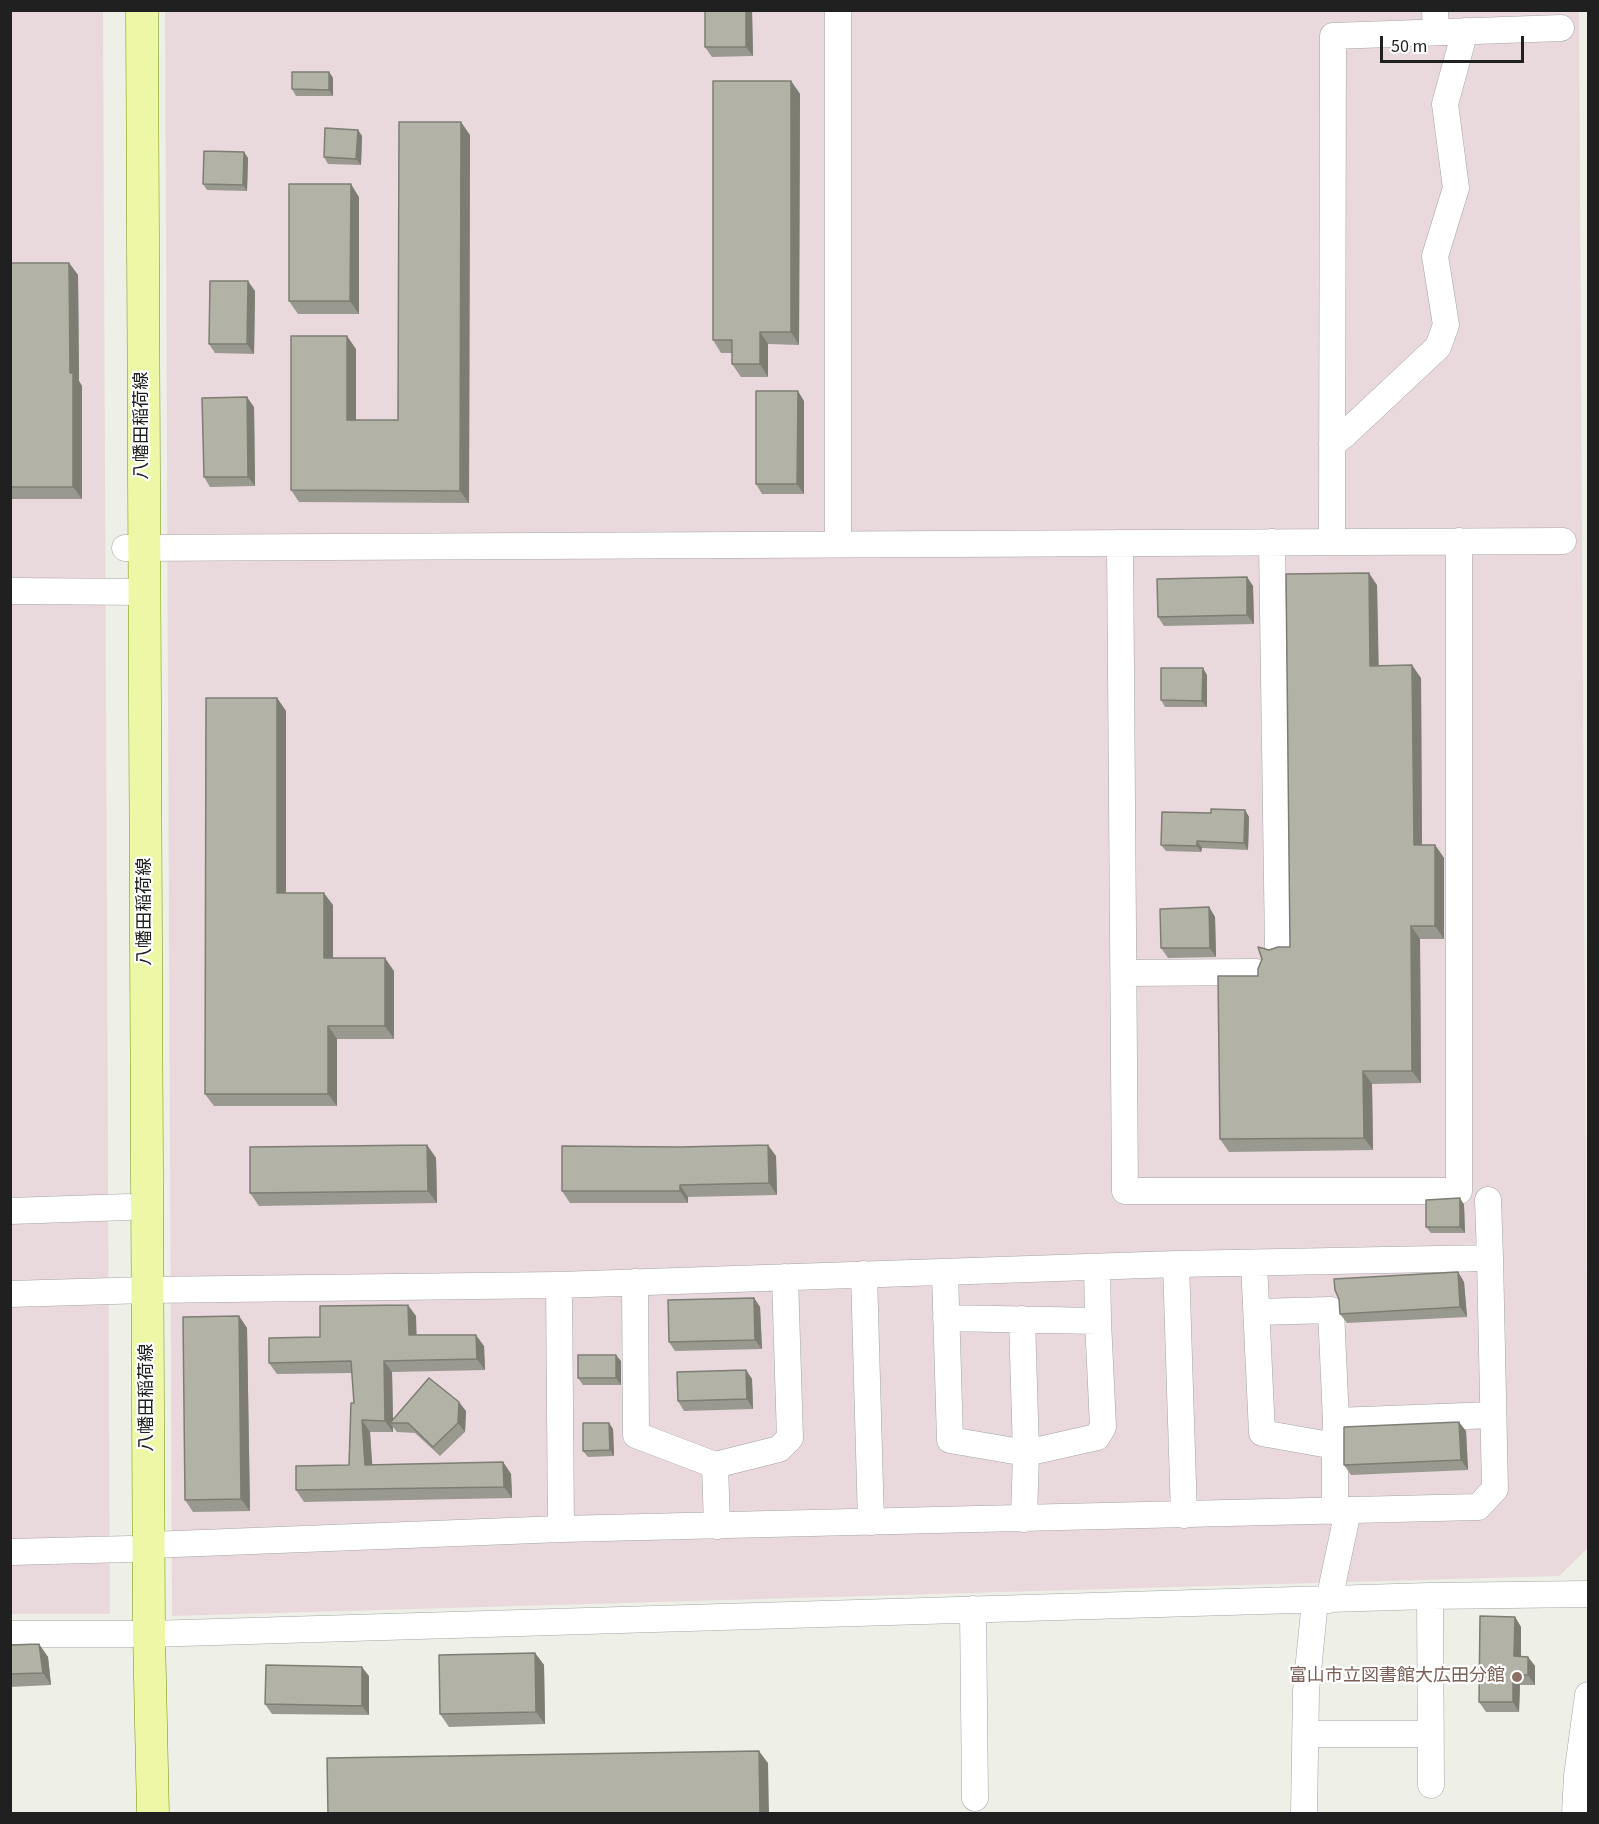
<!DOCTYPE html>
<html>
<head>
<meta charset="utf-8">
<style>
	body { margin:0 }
	#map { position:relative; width:1599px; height:1824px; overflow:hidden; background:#eef0e7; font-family:"Source Sans 3",sans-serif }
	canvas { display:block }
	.frame { position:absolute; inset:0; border:12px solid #202020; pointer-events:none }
	.scale { position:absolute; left:1380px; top:36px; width:144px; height:27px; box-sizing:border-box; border:3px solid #202020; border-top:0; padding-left:8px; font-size:18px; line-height:21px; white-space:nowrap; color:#202020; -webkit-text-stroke:4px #fff; paint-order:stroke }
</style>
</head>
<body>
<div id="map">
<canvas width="1599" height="1824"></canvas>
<div class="frame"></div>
<div class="scale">50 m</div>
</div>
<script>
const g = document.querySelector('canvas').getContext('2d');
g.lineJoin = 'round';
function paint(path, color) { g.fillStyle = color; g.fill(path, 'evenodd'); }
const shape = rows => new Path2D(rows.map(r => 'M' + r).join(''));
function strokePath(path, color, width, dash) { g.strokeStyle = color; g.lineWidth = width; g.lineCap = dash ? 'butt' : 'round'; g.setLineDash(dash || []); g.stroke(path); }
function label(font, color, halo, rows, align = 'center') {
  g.font = font + ' "Source Sans 3","Noto Sans JP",sans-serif'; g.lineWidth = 4.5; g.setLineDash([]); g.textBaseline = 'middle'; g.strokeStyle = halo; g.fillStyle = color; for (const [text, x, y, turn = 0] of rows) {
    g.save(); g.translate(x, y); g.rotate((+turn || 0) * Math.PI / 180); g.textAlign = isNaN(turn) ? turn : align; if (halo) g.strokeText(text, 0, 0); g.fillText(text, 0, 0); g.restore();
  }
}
paint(shape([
	[10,11,103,11,110,1614,11,1614],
	[165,11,1579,11,1588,1548,1559,1576,172,1616]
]), '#e9d9dd');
const minor = shape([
	[838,10,838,543],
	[1435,10,1436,32],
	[1332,444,1344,435,1438,347,1446,325,1435,256,1456,188,1445,104,1465,31],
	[1272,542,1278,948],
	[1332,542,1333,36,1561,28],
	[1120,543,1125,1191,1459,1191,1459,541],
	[125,548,1563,541],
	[10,591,145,592],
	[1124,973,1256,972],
	[10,1211,128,1207],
	[1254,1263,1262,1433,1335,1446,1335,1511],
	[1176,1264,1490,1258,1488,1200],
	[945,1272,950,1440,1026,1453,1024,1519],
	[864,1274,871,1522],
	[635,1282,636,1435,715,1465,717,1526],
	[559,1285,561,1529],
	[10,1294,147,1290,559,1285,1176,1264,1184,1515],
	[1257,1312,1331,1310,1336,1421,1335,1446],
	[946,1318,1098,1321,1097,1267],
	[1022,1319,1026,1453,1097,1437,1103,1427,1098,1321],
	[1336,1421,1493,1415],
	[715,1465,779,1449,790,1438,785,1277],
	[150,1545,561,1529,1478,1507,1495,1489,1490,1258],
	[10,1552,130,1549],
	[1430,1596,1431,1785],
	[1329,1600,1348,1511],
	[973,1609,975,1798],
	[10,1634,149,1634,1430,1596,1588,1594],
	[1307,1734,1430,1734],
	[1304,1814,1306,1691,1315,1601],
	[1575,1814,1577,1776,1588,1695]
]);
const major = shape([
	[142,10,149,1634,153,1814]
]);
strokePath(minor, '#a4a4a4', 27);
strokePath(major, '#759308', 33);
strokePath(minor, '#fff', 26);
strokePath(major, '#edf7a5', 32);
paint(shape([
	[705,10,752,10,753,56,712,57,705,47],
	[329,72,333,78,333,96,296,96,292,89],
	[791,81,800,94,799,345,768,344,768,377,741,377,732,364,732,353,721,353,713,340],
	[358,130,362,136,361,165,328,164,324,157],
	[470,135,469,503,299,502,291,490,356,349,356,420,398,420],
	[248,158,247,191,207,190,203,184],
	[359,197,359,314,298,314,289,301],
	[10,263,69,263,78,275,79,381,82,386,82,499,10,499],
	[255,291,254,354,215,353,209,344],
	[804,401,804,494,762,494,756,484],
	[254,407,255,486,210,487,204,477],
	[1247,577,1253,586,1254,624,1164,626,1158,617],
	[1377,585,1378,666,1421,678,1422,845,1435,845,1444,858,1444,939,1420,939,1421,1083,1372,1084,1373,1150,1229,1152,1220,1139,1258,976,1269,950,1290,947],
	[1207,675,1207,707,1165,707,1161,700],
	[277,698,286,711,286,893,333,905,333,958,394,971,394,1039,337,1039,337,1106,214,1106,205,1094],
	[1245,810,1249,817,1248,850,1202,848,1201,852,1166,851,1161,845],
	[1209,907,1215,917,1216,957,1168,958,1161,948],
	[427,1145,436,1158,437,1203,259,1206,250,1193],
	[776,1156,777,1195,688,1197,688,1203,570,1203,562,1191],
	[1460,1198,1464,1205,1465,1233,1431,1233,1426,1227],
	[1458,1272,1464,1282,1467,1317,1347,1323,1340,1314],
	[754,1298,760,1307,762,1349,675,1351,669,1342],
	[239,1316,247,1328,250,1511,193,1512,185,1500],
	[416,1316,416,1335,484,1346,485,1370,392,1372,393,1419,466,1411,465,1432,440,1456,415,1433,397,1432,393,1427,393,1432,370,1432,372,1465,503,1462,511,1474,512,1498,304,1502,296,1490,349,1465,354,1403,352,1373,277,1374,269,1363,320,1337],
	[621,1361,621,1385,583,1385,578,1378],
	[746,1370,752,1379,753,1409,684,1411,678,1401],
	[609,1423,613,1429,614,1456,588,1457,583,1451],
	[1466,1431,1468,1470,1351,1475,1344,1465],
	[1515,1617,1521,1627,1521,1656,1528,1657,1535,1666,1535,1685,1520,1685,1519,1712,1486,1712,1479,1702],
	[39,1644,48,1657,51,1685,10,1687,10,1645],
	[535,1653,544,1665,545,1724,449,1727,440,1714],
	[369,1676,369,1715,272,1714,265,1704]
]), '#99998f');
paint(shape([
	[746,10,752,10,753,56,746,47],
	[329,72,333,78,333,96,329,90],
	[791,81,800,94,799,345,791,332],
	[461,122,470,135,469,503,460,491],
	[358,130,362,136,361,165,356,159],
	[244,152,248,158,247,191,243,185],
	[351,184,359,197,359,314,350,301],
	[69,263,78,275,79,381,82,386,82,499,73,487,70,373],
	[248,281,255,291,254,354,247,344],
	[760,332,768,344,768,377,760,364],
	[347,336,356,349,356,433,347,420],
	[798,391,804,401,804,494,797,484],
	[247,397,254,407,255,486,248,477],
	[1369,573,1377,585,1379,678,1370,666],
	[1247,577,1253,586,1254,624,1247,615],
	[1412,665,1421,678,1422,858,1414,845],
	[1203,668,1207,675,1207,707,1202,701],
	[277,698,286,711,286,905,277,893],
	[1245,810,1249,817,1248,850,1244,843],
	[1197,841,1202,848,1201,852,1197,846],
	[1435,845,1444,858,1444,939,1435,926],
	[324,893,333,905,333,971,324,958],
	[1209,907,1215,917,1216,957,1210,948],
	[1411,926,1420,939,1421,1083,1412,1071],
	[385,958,394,971,394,1039,385,1026],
	[328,1026,337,1039,337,1106,328,1094],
	[1363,1071,1372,1084,1373,1150,1364,1138],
	[427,1145,436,1158,437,1203,428,1191],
	[768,1145,776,1156,777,1195,769,1183],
	[680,1185,688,1197,688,1203,680,1191],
	[1460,1198,1464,1205,1465,1233,1460,1227],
	[1458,1272,1464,1282,1467,1317,1460,1307],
	[754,1298,760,1307,762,1349,755,1340],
	[408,1305,416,1316,417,1347,409,1335],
	[239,1316,247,1328,250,1511,241,1499],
	[476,1335,484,1346,485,1370,477,1359],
	[616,1355,621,1361,621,1385,616,1378],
	[384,1361,392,1372,393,1423,390,1423,393,1427,393,1432,385,1421],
	[746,1370,752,1379,753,1409,747,1399],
	[459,1402,466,1411,465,1432,458,1423],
	[362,1420,370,1432,373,1476,365,1465],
	[1459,1422,1466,1431,1468,1470,1461,1460],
	[609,1423,613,1429,614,1456,610,1450],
	[503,1462,511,1474,512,1498,504,1487],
	[1515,1617,1521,1627,1521,1666,1514,1656],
	[39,1644,48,1657,51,1685,43,1673],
	[535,1653,544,1665,545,1724,536,1712],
	[1528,1657,1535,1666,1535,1685,1528,1675],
	[362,1667,369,1676,369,1715,362,1706],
	[1513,1675,1520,1685,1519,1712,1513,1702],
	[759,1751,768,1763,769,1814,760,1814]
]), '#7d7d74');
const building = shape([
	[705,10,746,10,746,47,705,47,705,10],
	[292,72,329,72,329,90,292,89,292,72],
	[713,81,791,81,791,332,760,332,760,364,732,364,732,340,713,340,713,81],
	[399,122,461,122,460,491,291,490,291,336,347,336,347,420,398,420,399,122],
	[325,128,358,130,356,159,324,157,325,128],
	[204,151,244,152,243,185,203,184,204,151],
	[289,184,351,184,350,301,289,301,289,184],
	[10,263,69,263,70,373,73,373,73,487,10,487,10,263],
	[210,281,248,281,247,344,209,344,210,281],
	[756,391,798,391,797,484,756,484,756,391],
	[247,397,248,477,204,477,202,398,247,397],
	[1369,573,1370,666,1412,665,1414,845,1435,845,1435,926,1411,926,1412,1071,1363,1071,1364,1138,1220,1139,1218,976,1258,976,1258,969,1262,959,1258,947,1269,950,1278,947,1290,947,1286,574,1369,573],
	[1247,577,1247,615,1158,617,1157,579,1247,577],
	[1161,668,1203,668,1202,701,1161,700,1161,668],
	[206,698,277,698,277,893,324,893,324,958,385,958,385,1026,328,1026,328,1094,205,1094,206,698],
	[1211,809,1245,810,1244,843,1197,841,1197,846,1161,845,1162,812,1211,813,1211,809],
	[1209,907,1210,948,1161,948,1160,909,1209,907],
	[427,1145,428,1191,250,1193,250,1147,427,1145],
	[768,1145,769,1183,680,1185,680,1191,562,1191,562,1146,680,1147,768,1145],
	[1460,1198,1460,1227,1426,1227,1426,1200,1460,1198],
	[1458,1272,1460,1307,1340,1314,1339,1299,1335,1290,1334,1279,1458,1272],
	[754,1298,755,1340,669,1342,668,1300,754,1298],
	[408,1305,409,1335,476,1335,477,1359,384,1361,385,1421,362,1420,365,1465,503,1462,504,1487,296,1490,296,1466,349,1465,351,1403,354,1403,351,1361,269,1363,269,1338,320,1337,320,1306,408,1305],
	[239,1316,241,1499,185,1500,183,1317,239,1316],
	[578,1355,616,1355,616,1378,578,1378,578,1355],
	[746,1370,747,1399,678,1401,677,1372,746,1370],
	[429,1378,459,1402,458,1423,433,1447,408,1423,390,1423,429,1378],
	[1459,1422,1461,1460,1344,1465,1344,1427,1459,1422],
	[583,1423,609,1423,610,1450,583,1451,583,1423],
	[1480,1616,1515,1617,1514,1656,1528,1657,1528,1675,1513,1675,1513,1702,1479,1702,1480,1616],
	[39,1644,43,1673,10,1674,10,1645,39,1644],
	[535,1653,536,1712,440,1714,439,1655,535,1653],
	[266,1665,362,1667,362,1706,265,1704,266,1665],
	[759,1751,760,1814,328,1814,327,1758,759,1751]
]);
paint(building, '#b2b2a6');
strokePath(building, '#7d7d74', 1.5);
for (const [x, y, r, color] of [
	[1517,1677,6,"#8d6e63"]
]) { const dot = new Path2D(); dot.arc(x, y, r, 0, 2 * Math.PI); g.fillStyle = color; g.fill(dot); strokePath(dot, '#fff', 2); }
label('18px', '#202020', '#fff', [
	["八幡田稲荷線",143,426,-90],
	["八幡田稲荷線",146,912,-90],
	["八幡田稲荷線",148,1398,-90]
]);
label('18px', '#785e54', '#fff', [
	["富山市立図書館大広田分館",1505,1677]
], 'right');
</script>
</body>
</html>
